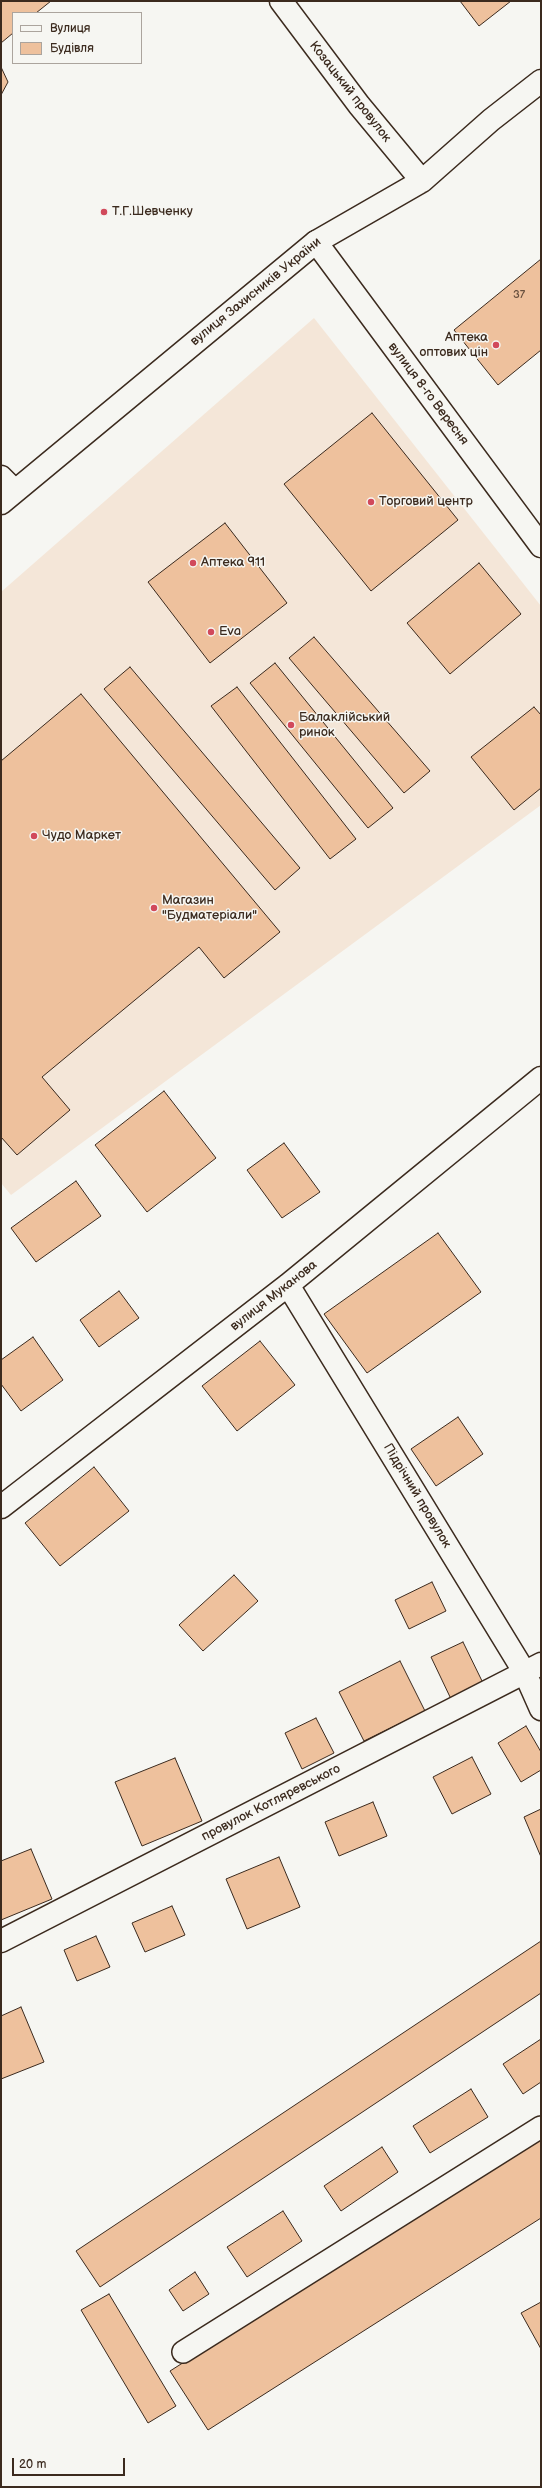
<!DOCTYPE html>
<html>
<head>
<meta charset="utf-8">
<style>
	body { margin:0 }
	#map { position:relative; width:542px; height:2488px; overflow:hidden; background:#f6f6f2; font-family:"Balsamiq Sans",sans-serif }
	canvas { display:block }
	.frame { position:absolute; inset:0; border:2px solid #3b2a1e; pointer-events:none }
	.legend { position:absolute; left:12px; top:12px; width:130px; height:52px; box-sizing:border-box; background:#f6f6f2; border:1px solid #aba49d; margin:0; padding:5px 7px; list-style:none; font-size:12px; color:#3b2a1e }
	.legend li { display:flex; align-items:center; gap:8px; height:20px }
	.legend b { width:20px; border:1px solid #aba49d }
	.scale { position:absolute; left:12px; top:2458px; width:113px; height:18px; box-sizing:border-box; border:2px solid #3b2a1e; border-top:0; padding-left:5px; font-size:12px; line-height:14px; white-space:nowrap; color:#3b2a1e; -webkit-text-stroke:3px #f6f6f2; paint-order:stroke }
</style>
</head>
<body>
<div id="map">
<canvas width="542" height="2488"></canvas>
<div class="frame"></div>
<ul class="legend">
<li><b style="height:5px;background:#f6f6f2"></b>Вулиця</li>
<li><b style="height:11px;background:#eec19d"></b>Будівля</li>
</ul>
<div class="scale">20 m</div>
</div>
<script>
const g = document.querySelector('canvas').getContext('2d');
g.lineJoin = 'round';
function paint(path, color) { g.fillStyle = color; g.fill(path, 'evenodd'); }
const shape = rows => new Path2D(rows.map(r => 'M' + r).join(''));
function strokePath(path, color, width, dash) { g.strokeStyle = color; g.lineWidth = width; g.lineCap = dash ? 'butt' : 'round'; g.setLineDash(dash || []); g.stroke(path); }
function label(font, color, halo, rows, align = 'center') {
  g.font = font + ' "Balsamiq Sans",sans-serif'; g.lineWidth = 3; g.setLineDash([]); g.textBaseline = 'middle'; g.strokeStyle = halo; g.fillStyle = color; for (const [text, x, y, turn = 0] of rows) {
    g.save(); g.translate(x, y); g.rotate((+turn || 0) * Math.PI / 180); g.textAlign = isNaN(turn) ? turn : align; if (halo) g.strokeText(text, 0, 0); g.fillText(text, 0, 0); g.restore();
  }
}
paint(shape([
	[314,318,541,606,541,805,11,1195,1,1183,1,592]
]), '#f4e6d8');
const building = shape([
	[1,1,51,1,36,13,13,13,13,33,1,43,1,1],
	[460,1,511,1,479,26,460,1],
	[1,67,8,82,1,95,1,67],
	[541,259,541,350,498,385,454,330,541,259],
	[372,413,458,520,371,591,284,484,372,413],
	[225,523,287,603,210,663,148,582,225,523],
	[479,563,521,614,450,674,407,623,479,563],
	[314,637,430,771,404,793,289,658,314,637],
	[275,663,393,808,368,828,250,683,275,663],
	[130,667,300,868,275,890,104,689,130,667],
	[237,687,356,839,330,859,211,706,237,687],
	[81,694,280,932,224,978,199,947,42,1077,70,1110,17,1155,1,1137,1,761,81,694],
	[534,707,541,715,541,788,514,810,471,757,534,707],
	[164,1091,216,1158,147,1212,95,1145,164,1091],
	[284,1143,320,1192,282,1218,247,1170,284,1143],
	[76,1181,101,1216,36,1262,11,1228,76,1181],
	[438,1233,481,1292,367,1373,324,1314,438,1233],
	[119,1291,139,1318,99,1347,80,1320,119,1291],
	[33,1337,63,1380,21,1411,1,1384,1,1360,33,1337],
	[260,1341,295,1385,237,1431,202,1386,260,1341],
	[458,1417,483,1454,436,1486,411,1449,458,1417],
	[94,1467,129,1511,60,1566,25,1523,94,1467],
	[234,1575,258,1601,203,1651,179,1625,234,1575],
	[432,1582,446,1611,409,1629,395,1600,432,1582],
	[463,1642,483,1683,451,1699,431,1657,463,1642],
	[400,1661,425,1711,364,1741,339,1692,400,1661],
	[316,1718,334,1753,302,1769,285,1733,316,1718],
	[526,1726,541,1752,541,1770,521,1782,498,1743,526,1726],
	[472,1757,491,1794,452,1814,433,1777,472,1757],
	[175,1758,202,1821,142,1846,115,1782,175,1758],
	[373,1802,387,1836,339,1856,325,1822,373,1802],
	[541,1809,541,1857,524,1817,541,1809],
	[31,1849,52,1899,1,1920,1,1861,31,1849],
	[279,1857,300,1907,247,1929,226,1879,279,1857],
	[172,1906,185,1935,145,1952,132,1923,172,1906],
	[96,1936,110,1967,77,1981,64,1950,96,1936],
	[541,1941,541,1993,100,2287,76,2251,541,1941],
	[21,2007,44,2062,1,2079,1,2016,21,2007],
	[541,2039,541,2082,523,2094,503,2064,541,2039],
	[471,2089,488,2117,430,2153,413,2126,471,2089],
	[541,2136,541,2218,208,2430,170,2371,541,2136],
	[382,2147,398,2172,341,2211,324,2186,382,2147],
	[283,2211,302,2241,247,2277,227,2247,283,2211],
	[195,2272,209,2294,183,2311,169,2290,195,2272],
	[109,2294,176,2406,148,2423,81,2310,109,2294],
	[541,2302,541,2349,521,2313,541,2302]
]);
paint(building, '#eec19d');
strokePath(building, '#3b2a1e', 1);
const service = shape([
	[183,2352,541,2127]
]);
const minor = shape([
	[316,242,541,546],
	[1,477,14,490],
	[288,1285,525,1673,541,1709],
	[1,1507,288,1285,541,1078],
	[1,1941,541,1664]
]);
const tertiary = shape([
	[281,1,359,105,422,181],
	[1,503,316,242,422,181,491,120,541,81]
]);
strokePath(service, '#3b2a1e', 24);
strokePath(minor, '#3b2a1e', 25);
strokePath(tertiary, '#3b2a1e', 25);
strokePath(service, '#f6f6f2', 21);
strokePath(minor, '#f6f6f2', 22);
strokePath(tertiary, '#f6f6f2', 22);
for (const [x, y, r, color] of [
	[104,212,4,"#d1495b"],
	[496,345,4,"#d1495b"],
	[371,502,4,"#d1495b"],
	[193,563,4,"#d1495b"],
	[211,632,4,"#d1495b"],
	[291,725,4,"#d1495b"],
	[34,836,4,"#d1495b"],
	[154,908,4,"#d1495b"]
]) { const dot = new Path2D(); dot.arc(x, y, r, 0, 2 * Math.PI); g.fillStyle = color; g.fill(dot); strokePath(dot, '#f6f6f2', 1.5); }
label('11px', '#68503e', null, [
	["37",519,295]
]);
label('13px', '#3b2a1e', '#f6f6f2', [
	["Козацький провулок",350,92,52],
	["вулиця Захисників України",256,292,-39],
	["вулиця 8-го Вересня",428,394,53],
	["вулиця Муканова",274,1296,-38],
	["Підрічний провулок",417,1496,59],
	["провулок Котляревського",271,1803,-27]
]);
label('13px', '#3b2a1e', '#f6f6f2', [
	["Т.Г.Шевченку",112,212],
	["Аптека",488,338,"right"],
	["оптових цін",488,353,"right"],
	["Торговий центр",379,502],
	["Аптека 911",201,563],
	["Eva",219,632],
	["Балаклійський",299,718],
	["ринок",299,733],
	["Чудо Маркет",42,836],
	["Магазин",162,901],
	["\"Будматеріали\"",162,916]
], 'left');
</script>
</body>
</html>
